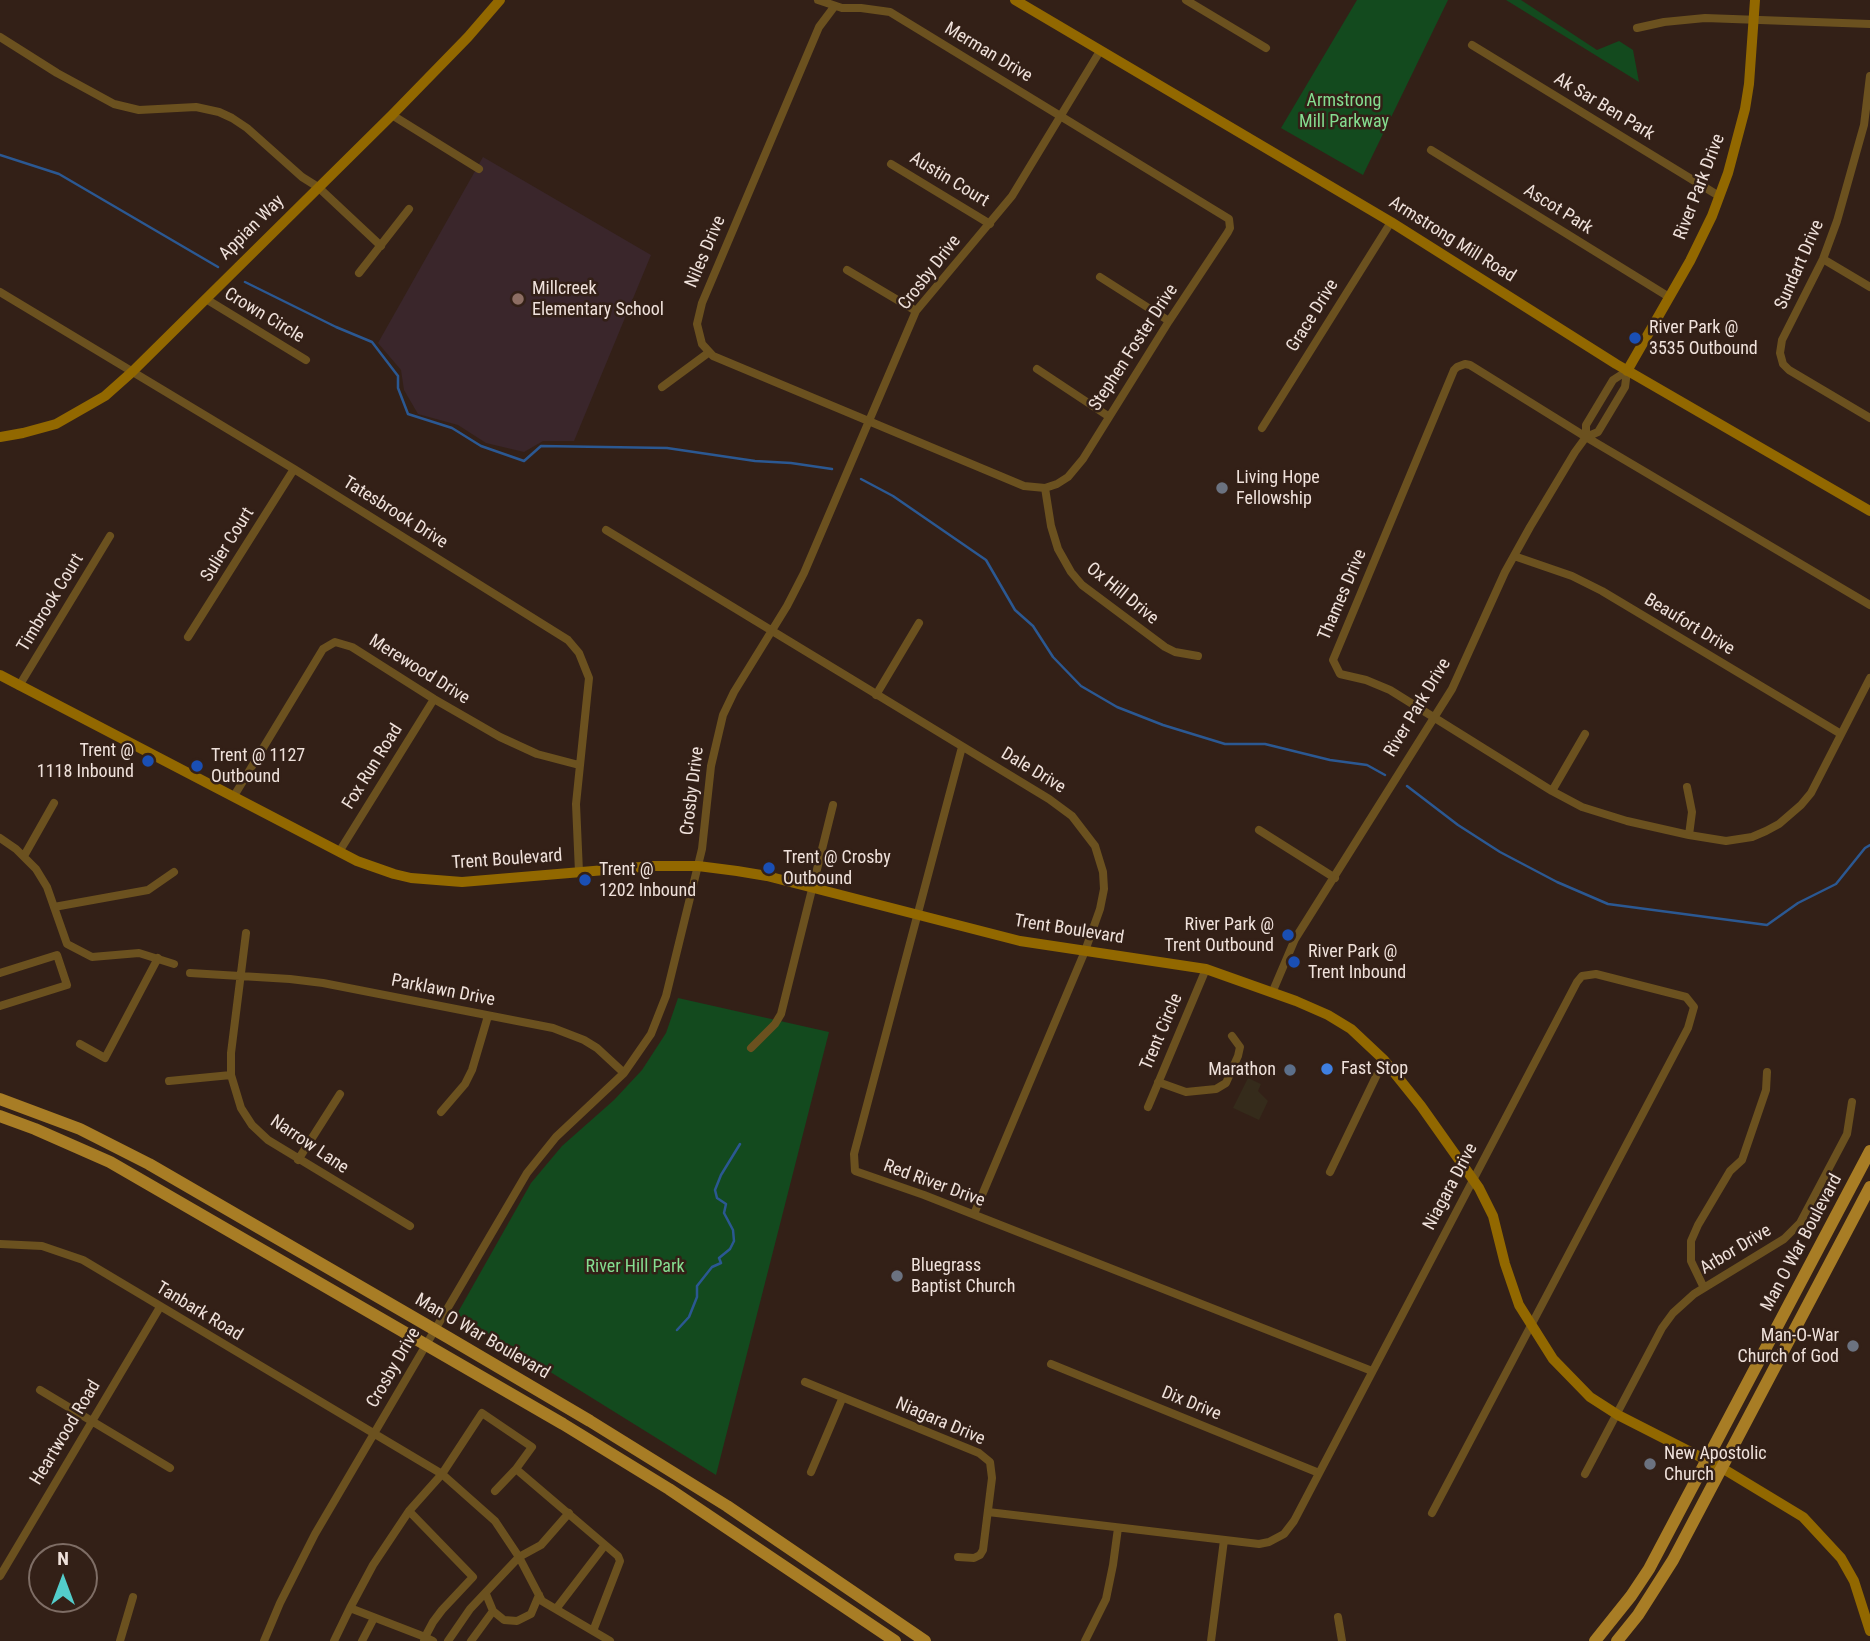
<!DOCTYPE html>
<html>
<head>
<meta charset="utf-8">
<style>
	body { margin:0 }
	#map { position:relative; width:1870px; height:1641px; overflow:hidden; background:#332017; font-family:"Roboto Condensed",sans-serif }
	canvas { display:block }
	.north { position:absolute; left:28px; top:1543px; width:70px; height:70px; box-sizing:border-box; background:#332017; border:2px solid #7e6d65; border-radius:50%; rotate:0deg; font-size:19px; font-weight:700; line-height:28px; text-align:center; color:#efe1db }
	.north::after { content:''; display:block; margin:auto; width:24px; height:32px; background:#53cdcb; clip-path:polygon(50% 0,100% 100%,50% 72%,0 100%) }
</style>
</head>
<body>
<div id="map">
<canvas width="1870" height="1641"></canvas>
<div class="north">N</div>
</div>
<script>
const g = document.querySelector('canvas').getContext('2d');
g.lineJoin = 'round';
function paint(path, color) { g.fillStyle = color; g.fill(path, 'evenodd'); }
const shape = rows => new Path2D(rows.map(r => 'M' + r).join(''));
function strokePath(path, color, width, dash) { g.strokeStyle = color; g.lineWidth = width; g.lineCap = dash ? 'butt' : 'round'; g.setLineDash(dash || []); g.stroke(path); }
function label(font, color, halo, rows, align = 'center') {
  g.font = font + ' "Roboto Condensed",sans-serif'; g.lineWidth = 5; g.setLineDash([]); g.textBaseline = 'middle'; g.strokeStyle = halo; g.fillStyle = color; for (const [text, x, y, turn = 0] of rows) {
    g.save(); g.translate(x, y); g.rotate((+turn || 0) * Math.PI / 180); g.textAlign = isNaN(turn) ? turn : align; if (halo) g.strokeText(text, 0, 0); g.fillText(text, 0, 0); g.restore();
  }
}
paint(shape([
	[1248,1078,1261,1084,1258,1091,1268,1101,1259,1120,1233,1108]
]), '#352b1b');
paint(shape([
	[483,157,651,255,574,441,543,441,524,452,486,443,458,425,418,414,404,390,401,370,378,343]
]), '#3a262b');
paint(shape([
	[1357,0,1448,0,1363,175,1281,128],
	[1506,0,1521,0,1597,50,1619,41,1633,50,1639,82],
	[678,998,829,1032,716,1475,457,1314,531,1183,562,1146,614,1100,642,1070,666,1033]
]), '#134a1e');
strokePath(shape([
	[0,155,59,174,218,267],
	[245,282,336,327,372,342,398,376,398,388,408,414,452,428,481,446,524,461,541,446,667,448,755,461,791,463,832,469],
	[861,479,893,496,986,560,1015,610,1033,626,1053,657,1081,686,1117,707,1163,725,1225,744,1265,744,1330,760,1367,765,1385,775],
	[1407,786,1458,825,1500,852,1557,882,1608,904,1767,925,1798,903,1836,884,1865,848,1870,845],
	[677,1330,689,1317,697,1297,697,1286,712,1267,721,1263,719,1258,730,1249,734,1241,733,1230,724,1213,726,1204,717,1198,715,1190,721,1175,740,1144]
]), '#2b5892', 2.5);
strokePath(shape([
	[818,0,842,8,861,8,890,12,1229,219,1230,228,1228,232,1169,321,1083,459,1068,477,1057,484,1045,488,1024,486,713,356,702,344,697,324,702,303,819,27,834,7],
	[1186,0,1266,48],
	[1637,28,1664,22,1705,18,1870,24],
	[0,37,57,73,114,104,139,110,196,107,219,112,232,118,247,128,302,177,318,187,381,246],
	[1472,45,1719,196],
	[1870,76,1864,125,1837,221,1823,259,1782,340,1780,353,1783,364,1789,370,1870,418],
	[392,115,479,169],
	[1431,150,1669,297],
	[891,164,990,224],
	[1823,259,1870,287],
	[847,270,916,311],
	[359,273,409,209],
	[1100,277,1169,321],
	[0,292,294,469,568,640,579,653,589,678,576,804,579,872],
	[206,299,306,360],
	[1037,369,1108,416],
	[662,387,708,353],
	[1262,428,1391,222],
	[1586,437,1586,425,1613,380,1627,371],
	[1045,488,1051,526,1058,549,1071,572,1082,585,1165,647,1175,652,1198,656],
	[606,530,1049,799,1072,816,1095,846,1103,872,1104,889,1100,909,1085,951,974,1214],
	[1514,556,1572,576,1602,591,1841,734],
	[1870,605,1586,437,1470,365,1465,364,1457,367,1454,370,1333,660,1340,674,1366,680,1390,690,1552,791,1582,807,1627,821,1689,835,1726,841,1752,837,1766,831,1779,824,1801,805,1811,793,1870,678],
	[188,637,294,469],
	[19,686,110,536],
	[876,695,919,623],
	[962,747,854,1154,855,1171,924,1195,1372,1371],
	[1687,787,1692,812,1689,835],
	[1552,791,1585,734],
	[234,796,323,649,335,642,352,647,434,699,500,737,537,754,579,765],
	[1259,830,1335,878],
	[0,838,16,849,36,869,47,887,67,944,92,957,139,953,174,964],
	[339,852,434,699],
	[24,856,54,803],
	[54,907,148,890,174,872],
	[246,933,231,1053,231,1075,241,1108,252,1125,268,1140,410,1226],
	[0,973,57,955,67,985,0,1006],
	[190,973,290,979,323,983,553,1028,584,1040,597,1048,624,1073],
	[1272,993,1295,939,1452,689,1505,572,1530,527,1575,452,1586,437,1598,432,1625,387,1627,371],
	[80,1044,105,1058,158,958],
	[751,1048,775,1024,781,1014,833,805],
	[169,1081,231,1075],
	[1158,1082,1186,1092,1216,1089,1226,1083,1238,1056,1240,1047,1232,1036],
	[1148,1107,1206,969],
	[441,1112,465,1084,472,1070,488,1016],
	[298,1160,340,1094],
	[1330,1172,1384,1060],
	[0,1244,42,1246,83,1260,442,1474,495,1521,519,1557,542,1601,610,1641],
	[1704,1288,1691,1261,1691,1241,1698,1225,1730,1171,1742,1160,1766,1090,1767,1072],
	[1051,1364,1319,1473],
	[805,1382,979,1453,990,1462,992,1478,983,1550,980,1555,974,1558,958,1557],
	[40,1390,170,1468],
	[811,1472,842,1399],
	[1585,1474,1662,1328,1673,1313,1694,1294,1784,1239,1800,1223,1847,1134,1852,1102],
	[495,1491,516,1469],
	[409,1511,442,1474,482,1413,532,1447,516,1469,618,1556,620,1561,593,1631],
	[988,1512,1259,1544,1269,1542,1284,1534,1294,1521,1577,982,1582,976,1596,974,1686,997,1694,1007,1688,1028,1432,1513],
	[0,1576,160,1307],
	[486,1594,493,1611,504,1620,517,1621,531,1614,539,1595],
	[556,1609,605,1545],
	[1338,1617,1342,1641],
	[120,1641,133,1597],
	[264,1641,280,1603,315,1534,527,1173,556,1137,624,1073,651,1034,666,996,702,849,711,766,723,715,734,692,787,606,804,573,916,311,1012,196,1100,51],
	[334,1641,350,1608],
	[362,1641,374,1618],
	[424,1641,425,1637,433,1622,442,1610,473,1577,409,1511,373,1565,350,1608,425,1637,433,1641],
	[448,1641,470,1609,519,1557,541,1545,569,1513],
	[471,1641,493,1611],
	[1085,1641,1106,1599,1113,1565,1118,1528],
	[1211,1641,1224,1540]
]), '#6b511f', 8);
strokePath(shape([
	[1015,0,1391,222,1616,364,1870,511],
	[1627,371,1690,261,1712,216,1728,173,1745,109,1749,84,1755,0],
	[0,437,23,433,56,424,105,396,132,372,392,115,468,37,500,0],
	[0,675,357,861,394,874,411,878,462,882,653,866,698,866,737,871,767,876,1020,941,1206,969,1296,1001,1328,1015,1351,1029,1384,1060,1421,1106,1479,1188,1493,1216,1505,1264,1519,1305,1553,1359,1590,1397,1618,1415,1722,1468,1803,1517,1841,1558,1854,1581,1870,1631]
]), '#926800', 10);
strokePath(shape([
	[0,1099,80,1129,149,1164,449,1338,590,1421,727,1506,925,1641],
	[0,1116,35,1129,110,1162,563,1424,669,1489,895,1641],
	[1595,1641,1631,1596,1649,1569,1870,1151],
	[1617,1641,1638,1615,1673,1560,1870,1187]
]), '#a87d25', 12);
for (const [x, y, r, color] of [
	[518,299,7,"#8d6e63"],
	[1635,338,7,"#1a4fb4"],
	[1222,488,7,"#6b7280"],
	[148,761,7,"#1a4fb4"],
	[197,766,7,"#1a4fb4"],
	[769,868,7,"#1a4fb4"],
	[585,880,7,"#1a4fb4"],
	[1288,935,7,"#1a4fb4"],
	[1294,962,7,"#1a4fb4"],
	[1327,1069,7,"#3f7fe0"],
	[1290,1070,7,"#5c6f8a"],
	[897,1276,7,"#6b7280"],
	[1853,1346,7,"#6b7280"],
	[1650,1464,7,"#6b7280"]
]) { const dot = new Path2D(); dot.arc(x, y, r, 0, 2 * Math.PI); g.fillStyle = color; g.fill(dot); strokePath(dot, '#332017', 2.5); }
label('18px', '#efe1db', '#332017', [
	["Merman Drive",988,53,31],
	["Ak Sar Ben Park",1604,107,31],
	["Austin Court",949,180,31],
	["River Park Drive",1700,187,-69],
	["Ascot Park",1558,210,32],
	["Appian Way",252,228,-45],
	["Armstrong Mill Road",1452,240,32],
	["Niles Drive",706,252,-67],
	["Sundart Drive",1800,265,-66],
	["Crosby Drive",930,273,-52],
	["Crown Circle",264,316,31],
	["Grace Drive",1313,316,-58],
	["Stephen Foster Drive",1134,348,-57],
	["Tatesbrook Drive",395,513,32],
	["Sulier Court",228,545,-58],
	["Ox Hill Drive",1122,594,39],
	["Thames Drive",1343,595,-67],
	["Timbrook Court",51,603,-59],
	["Beaufort Drive",1689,625,31],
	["Merewood Drive",419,670,32],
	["River Park Drive",1418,708,-59],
	["Fox Run Road",373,767,-58],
	["Dale Drive",1033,771,31],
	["Crosby Drive",693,791,-83],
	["Trent Boulevard",507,860,-4],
	["Trent Boulevard",1069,930,9],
	["Parklawn Drive",443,991,11],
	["Trent Circle",1162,1032,-67],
	["Narrow Lane",309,1145,34],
	["Red River Drive",934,1184,20],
	["Niagara Drive",1451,1187,-62],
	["Man O War Boulevard",1802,1243,-62],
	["Arbor Drive",1736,1250,-31],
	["Tanbark Road",199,1312,31],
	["Man O War Boulevard",482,1337,30],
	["Crosby Drive",394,1368,-60],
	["Dix Drive",1191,1404,22],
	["Niagara Drive",940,1422,23],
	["Heartwood Road",66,1433,-59]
]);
label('18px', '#85dd90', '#332017', [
	["Armstrong",1344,101],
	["Mill Parkway",1344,122],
	["River Hill Park",635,1267]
]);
label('18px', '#efe1db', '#332017', [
	["Millcreek",532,289],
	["Elementary School",532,310],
	["River Park @",1649,328],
	["3535 Outbound",1649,349],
	["Living Hope",1236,478],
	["Fellowship",1236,499],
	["Trent @",134,751,"right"],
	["1118 Inbound",134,772,"right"],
	["Trent @ 1127",211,756],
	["Outbound",211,777],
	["Trent @ Crosby",783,858],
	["Outbound",783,879],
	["Trent @",599,870],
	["1202 Inbound",599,891],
	["River Park @",1274,925,"right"],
	["Trent Outbound",1274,946,"right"],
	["River Park @",1308,952],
	["Trent Inbound",1308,973],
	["Fast Stop",1341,1069],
	["Marathon",1276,1070,"right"],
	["Bluegrass",911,1266],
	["Baptist Church",911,1287],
	["Man-O-War",1839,1336,"right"],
	["Church of God",1839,1357,"right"],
	["New Apostolic",1664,1454],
	["Church",1664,1475]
], 'left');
</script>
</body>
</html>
